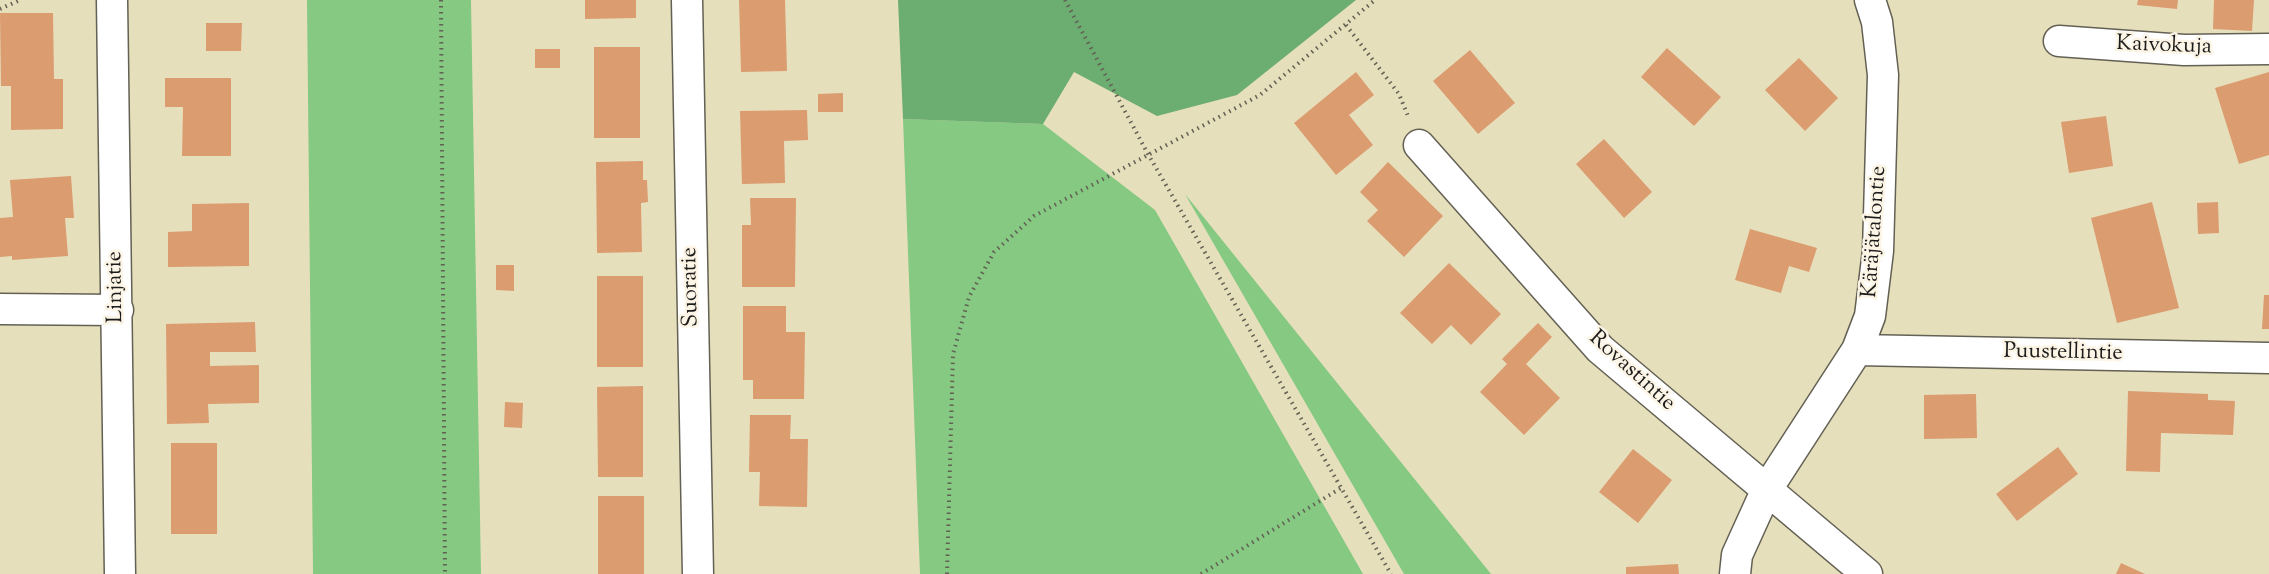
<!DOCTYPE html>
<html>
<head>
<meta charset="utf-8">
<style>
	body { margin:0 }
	canvas { display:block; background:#e6dfbb }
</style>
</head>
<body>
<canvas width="2269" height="574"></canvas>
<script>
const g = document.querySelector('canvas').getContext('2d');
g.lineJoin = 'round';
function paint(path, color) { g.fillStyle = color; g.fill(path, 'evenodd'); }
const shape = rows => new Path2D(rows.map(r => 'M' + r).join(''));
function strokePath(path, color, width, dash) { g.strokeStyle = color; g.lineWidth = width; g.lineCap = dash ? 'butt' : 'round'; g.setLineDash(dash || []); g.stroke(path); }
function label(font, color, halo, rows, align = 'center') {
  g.font = font + ' "Sorts Mill Goudy",serif'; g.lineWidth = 5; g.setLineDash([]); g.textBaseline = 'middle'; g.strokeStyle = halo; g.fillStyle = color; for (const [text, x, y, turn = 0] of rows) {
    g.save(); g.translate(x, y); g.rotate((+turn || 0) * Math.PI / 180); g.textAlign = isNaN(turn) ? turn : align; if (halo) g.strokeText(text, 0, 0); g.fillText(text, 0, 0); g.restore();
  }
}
paint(shape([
	[307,0,471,0,481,574,313,574],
	[903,119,1043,124,1155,210,1363,574,920,574],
	[1185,194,1491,574,1404,574]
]), '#85c983');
paint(shape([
	[898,0,1356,0,1237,95,1157,116,1074,72,1043,124,903,119]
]), '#6cad71');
paint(shape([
	[585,0,636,0,636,18,585,19],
	[739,0,785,0,787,71,741,72],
	[2138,0,2178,0,2177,9,2137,5],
	[2214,0,2254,0,2252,31,2213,29],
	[0,13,53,13,54,79,63,79,63,129,11,130,11,86,1,86],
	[206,23,242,23,241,51,206,51],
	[594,47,640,47,640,138,594,138],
	[1667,48,1721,97,1694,126,1641,77],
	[535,49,560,49,560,68,535,68],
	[1470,50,1515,103,1478,134,1433,81],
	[1799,58,1838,98,1805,131,1765,90],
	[1356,72,1374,95,1349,115,1373,145,1336,175,1294,123],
	[2269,72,2269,155,2239,164,2215,88],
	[165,78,231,78,231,156,182,156,183,107,165,107],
	[843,93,843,112,818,112,818,94],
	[807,110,808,140,784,141,785,183,742,184,740,111],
	[2106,116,2113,166,2069,173,2061,122],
	[1604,139,1652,192,1624,218,1576,164],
	[643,161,643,180,647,180,648,202,641,203,642,252,597,253,596,162],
	[1388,162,1443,216,1404,257,1367,221,1378,210,1360,192],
	[71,176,74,218,65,218,68,256,12,260,12,256,0,257,0,218,13,217,10,180],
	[750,198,796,198,795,287,742,287,742,225,751,225],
	[2152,202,2179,308,2117,323,2091,218],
	[2218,202,2219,233,2198,234,2197,203],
	[249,203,249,266,168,267,168,232,192,231,192,204],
	[1750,229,1817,248,1809,272,1789,266,1781,293,1735,280],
	[1449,263,1501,314,1471,345,1451,325,1432,344,1400,313],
	[496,265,514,265,514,291,496,290],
	[597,276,643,276,643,367,597,367],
	[2264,295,2269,295,2269,329,2262,329],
	[743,306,786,306,786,332,805,332,804,399,753,399,753,380,743,380],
	[255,322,256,352,210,352,210,366,259,365,259,403,208,404,209,423,167,424,166,324],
	[1538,323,1552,337,1526,364,1560,398,1524,435,1480,392,1507,364,1502,359],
	[643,386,643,477,598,477,597,387],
	[2128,391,2208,394,2208,400,2235,401,2233,435,2161,433,2160,472,2126,471],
	[1976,394,1977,438,1924,439,1924,395],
	[505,402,523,403,522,428,504,427],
	[750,415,791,415,790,439,808,439,807,507,759,506,760,472,749,472],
	[171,443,217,443,217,534,171,534],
	[2058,447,2078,474,2017,521,1996,494],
	[1633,449,1672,480,1638,523,1599,492],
	[598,496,644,496,644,574,598,574],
	[2121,563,2145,574,2116,574],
	[1678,564,1679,574,1626,574,1626,567]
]), '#db9c70');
const minor = shape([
	[112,0,120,574],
	[687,0,698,574],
	[2059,41,2184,50,2269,49],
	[1419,145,1600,349,1867,574],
	[0,309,118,310],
	[1857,350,2269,358],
	[1735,574,1737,555,1767,489,1857,350,1870,316,1878,251,1883,75,1877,22,1870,0]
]);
strokePath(minor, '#636054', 33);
strokePath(shape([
	[441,0,445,574],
	[1065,0,1148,154,1391,574],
	[0,9,20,0],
	[1346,25,1399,94,1408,116],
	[947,574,953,354,969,297,994,252,1034,216,1260,95,1375,0],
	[1201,574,1341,488]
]), '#636054', 4, [1.5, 4.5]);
strokePath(minor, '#fff', 30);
label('22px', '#1c1c1c', '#fcf5e5', [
	["Kaivokuja",2164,47,2],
	["Käräjätalontie",1876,232,-86],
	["Linjatie",117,287,-91],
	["Suoratie",692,287,-91],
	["Puustellintie",2063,354,1],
	["Rovastintie",1631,372,42]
]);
</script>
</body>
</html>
